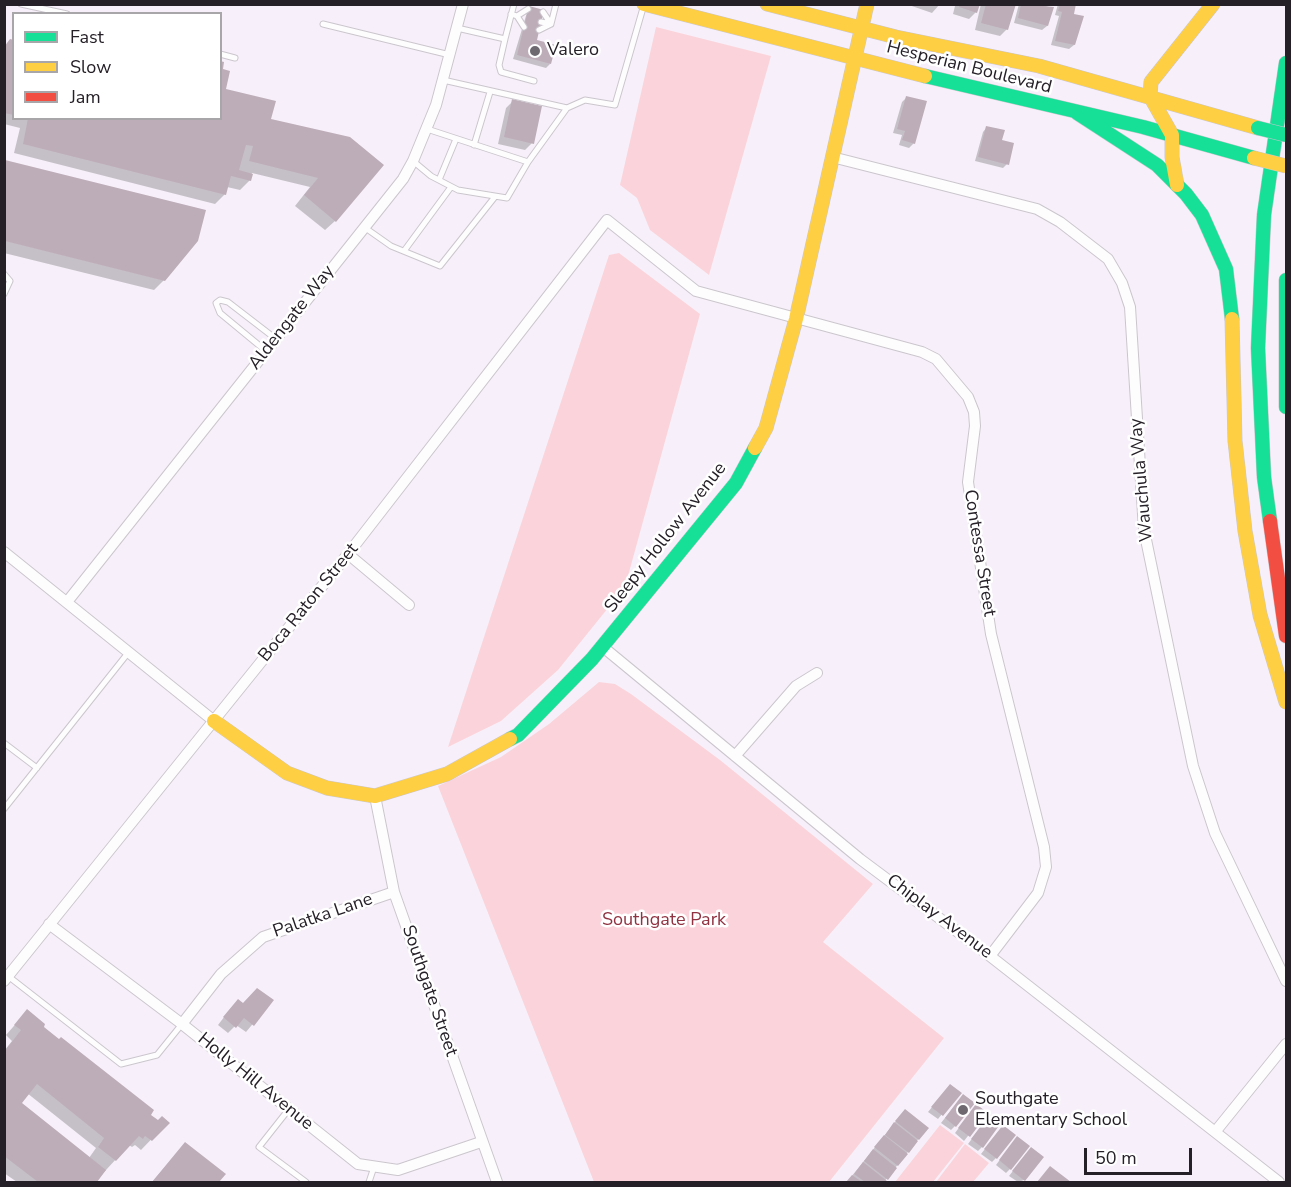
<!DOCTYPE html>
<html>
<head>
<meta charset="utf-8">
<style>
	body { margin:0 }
	#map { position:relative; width:1291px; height:1187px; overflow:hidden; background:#f7f0fa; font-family:"Nunito Sans",sans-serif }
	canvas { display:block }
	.frame { position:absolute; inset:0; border:6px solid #252027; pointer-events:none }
	.legend { position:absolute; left:12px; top:12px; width:210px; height:108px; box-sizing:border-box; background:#fff; border:2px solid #a8a6a9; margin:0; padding:8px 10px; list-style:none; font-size:18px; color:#252027 }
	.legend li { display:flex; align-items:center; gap:12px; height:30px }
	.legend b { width:30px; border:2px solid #a8a6a9 }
	.scale { position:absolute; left:1084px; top:1148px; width:108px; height:27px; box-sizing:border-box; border:3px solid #252027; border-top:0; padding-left:8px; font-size:18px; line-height:21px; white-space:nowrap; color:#252027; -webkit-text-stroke:4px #fff; paint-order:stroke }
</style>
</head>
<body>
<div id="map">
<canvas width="1291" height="1187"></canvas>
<div class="frame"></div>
<ul class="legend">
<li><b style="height:8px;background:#16e098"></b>Fast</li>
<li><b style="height:8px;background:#ffcf43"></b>Slow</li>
<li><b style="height:8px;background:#f24e42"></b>Jam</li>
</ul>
<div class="scale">50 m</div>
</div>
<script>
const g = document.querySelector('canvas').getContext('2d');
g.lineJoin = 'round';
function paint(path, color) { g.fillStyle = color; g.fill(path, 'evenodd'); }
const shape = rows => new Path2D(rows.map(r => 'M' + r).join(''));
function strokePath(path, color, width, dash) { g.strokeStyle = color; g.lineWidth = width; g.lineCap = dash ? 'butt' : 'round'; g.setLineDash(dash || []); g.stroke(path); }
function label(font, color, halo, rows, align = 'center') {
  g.font = font + ' "Nunito Sans",sans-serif'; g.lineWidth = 5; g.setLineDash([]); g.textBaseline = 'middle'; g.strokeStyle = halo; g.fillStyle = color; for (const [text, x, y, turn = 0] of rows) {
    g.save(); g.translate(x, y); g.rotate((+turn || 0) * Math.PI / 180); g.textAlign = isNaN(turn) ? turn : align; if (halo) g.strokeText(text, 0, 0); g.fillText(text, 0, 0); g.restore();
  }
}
paint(shape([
	[656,27,771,56,709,275,650,230,637,198,620,185],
	[619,253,700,314,625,587,558,670,501,721,448,747,609,255],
	[599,682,615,684,631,694,720,760,873,884,823,942,944,1038,829,1182,594,1182,438,786,501,757,549,724],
	[940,1125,964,1143,933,1182,895,1182],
	[965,1144,989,1163,973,1182,936,1182]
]), '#fbd4db');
paint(shape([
	[906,4,940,4,932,13],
	[950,4,978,4,976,12,969,19,953,14,955,6],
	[981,4,1014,4,1007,29,1000,36,975,30],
	[1019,4,1039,4,1052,8,1047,26,1042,30,1014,23],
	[1058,4,1075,4,1072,15,1074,45,1069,49,1051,45,1059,16,1055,15],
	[528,9,534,41,550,64,546,68,513,59],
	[14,41,14,118,220,118,224,90,269,120,349,139,335,221,325,230,295,206,310,187,252,173,250,180,240,190,227,187,225,194,215,204,14,153,20,128,4,124,4,47],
	[907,97,914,143,909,148,899,145,902,135,893,133,902,102],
	[513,101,532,143,525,150,498,144,506,108],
	[987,127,1001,141,1007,164,1003,168,975,161,983,132],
	[4,161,204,211,164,280,154,290,4,253],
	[272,1001,246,1032,236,1025,228,1033,218,1025,231,1008],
	[27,1011,42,1027,158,1122,167,1123,141,1150,135,1145,132,1147,129,1145,95,1182,17,1182,4,1173,4,1051,12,1041,6,1035],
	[27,1093,96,1148,89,1158,20,1103],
	[946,1090,959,1093,938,1119,928,1112],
	[959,1100,955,1126,951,1130,941,1123],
	[972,1110,986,1113,964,1141,955,1133],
	[900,1116,927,1128,884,1182,847,1182],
	[985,1121,982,1147,978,1151,968,1144],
	[999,1131,996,1158,992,1162,981,1154],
	[1013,1142,1010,1169,1006,1173,996,1165],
	[185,1144,224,1174,217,1182,152,1182],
	[1027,1153,1024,1180,1018,1182,1009,1176]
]), '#0003');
paint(shape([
	[960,4,980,4,977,13,959,7],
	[986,4,1016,4,1008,30,981,23],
	[1021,4,1054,7,1048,26,1018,18],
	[1060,4,1076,4,1074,14,1084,16,1075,45,1055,41,1062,12,1058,11],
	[529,6,544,10,537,40,556,45,551,64,517,55],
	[10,39,14,40,14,115,4,113,4,47],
	[220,61,224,62,223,69,230,71,226,89,276,101,271,119,350,137,384,165,336,222,304,195,318,178,249,161,253,146,246,145,239,170,253,174,251,181,231,176,226,195,23,144,28,118,220,118],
	[906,96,927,101,915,144,902,140,905,131,897,129],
	[512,99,542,106,534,144,504,137],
	[986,126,1005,130,1002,140,1014,143,1009,165,978,157],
	[5,160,206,210,198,241,165,281,5,241],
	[257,988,274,1000,254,1026,244,1018,236,1028,223,1017,238,999,243,1003],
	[27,1009,45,1024,44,1027,59,1039,61,1037,154,1110,151,1115,158,1120,162,1116,170,1123,152,1141,145,1136,143,1139,139,1136,116,1161,98,1147,104,1138,37,1084,22,1103,106,1170,97,1182,38,1182,4,1156,4,1052,21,1030,14,1025],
	[950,1084,962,1093,943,1116,931,1107],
	[963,1094,975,1103,956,1127,945,1118],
	[976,1104,988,1113,970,1137,958,1128],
	[905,1109,929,1128,919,1140,895,1121],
	[990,1114,1001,1123,983,1148,971,1139],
	[894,1122,918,1141,909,1153,885,1135],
	[1003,1125,1016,1135,997,1159,984,1149],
	[884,1135,908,1154,898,1166,874,1147],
	[1017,1136,1030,1146,1011,1170,999,1160],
	[185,1142,226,1174,219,1182,152,1182],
	[1031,1147,1044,1157,1025,1181,1012,1171],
	[873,1149,897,1168,888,1180,864,1161],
	[863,1162,887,1181,886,1182,865,1182,854,1174],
	[1050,1166,1071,1182,1037,1182],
	[852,1175,862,1182,846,1182]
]), '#bdadb9');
const lane = shape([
	[21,4,67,14],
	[511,14,517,16,524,27],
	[517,16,528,9],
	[541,22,551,24,543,12],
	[323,24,450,55],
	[457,28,505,39,514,4],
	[539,30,551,24,556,4],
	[505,39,499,65,501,72,534,81],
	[220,54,235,58],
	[443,80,567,108],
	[427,129,528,162],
	[474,145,490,92],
	[413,161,431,176,458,190,507,198,528,162,567,108,585,100,615,105,643,8],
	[439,180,456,139],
	[364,227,391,246,440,266,494,198],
	[404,251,451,187],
	[4,274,10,281,4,294],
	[266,351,220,313,216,303,220,300,228,302,276,339],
	[4,743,37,768],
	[4,809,128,653],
	[8,976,121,1064,157,1055,182,1024],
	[289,1109,259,1147,306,1182],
	[369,1182,374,1167]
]);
const street = shape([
	[832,157,1037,209,1060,222,1108,259,1122,283,1130,307,1144,530,1193,766,1215,833,1286,981],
	[4,552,214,721],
	[348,554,409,605],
	[67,602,403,179,413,161,436,105,463,4],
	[603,647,860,859,990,956,1279,1182],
	[735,756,796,686,817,673],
	[375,796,394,892,497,1182],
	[49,924,182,1024,358,1164,398,1170,481,1142],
	[4,981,348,554,607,220,696,291,922,352,936,359,968,397,974,412,975,426,968,482,991,634,1044,847,1046,867,1038,893,990,956],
	[182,1024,221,974,263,937,394,892],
	[1215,1132,1286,1044]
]);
const fast = shape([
	[925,76,1143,127,1254,158],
	[1077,113,1157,165,1186,194,1202,215,1226,269,1232,319],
	[1286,280,1286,407],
	[1270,521,1264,477,1258,348,1264,215,1286,63],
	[510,739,518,735,592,659,736,483,755,448]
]);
const slow = shape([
	[644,4,925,76],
	[767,4,896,37,1039,66,1258,128],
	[1177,185,1172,157,1172,135,1150,96,1151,82,1213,4],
	[1232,319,1235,441,1245,531,1260,615,1286,702],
	[755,448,766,428,796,319,867,4],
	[214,721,287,773,327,788,375,796,447,774,510,739]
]);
const jam = shape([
	[1270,521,1286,636]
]);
strokePath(lane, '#cbc6cd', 7);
strokePath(street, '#cbc6cd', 12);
strokePath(fast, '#cbc6cd', 15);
strokePath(slow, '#cbc6cd', 15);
strokePath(jam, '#cbc6cd', 15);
strokePath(lane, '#fefdfe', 5);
strokePath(street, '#fefdfe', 10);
strokePath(fast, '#16e098', 14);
strokePath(slow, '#ffcf43', 14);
strokePath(jam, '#f24e42', 14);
const fastBridge = shape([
	[1258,128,1286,135]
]);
const slowBridge = shape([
	[1254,158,1286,166]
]);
strokePath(fastBridge, '#cbc6cd', 15, []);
strokePath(slowBridge, '#cbc6cd', 15, []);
strokePath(fastBridge, '#16e098', 14);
strokePath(slowBridge, '#ffcf43', 14);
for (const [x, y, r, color] of [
	[535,51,6,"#6e6971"],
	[963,1110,6,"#6e6971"]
]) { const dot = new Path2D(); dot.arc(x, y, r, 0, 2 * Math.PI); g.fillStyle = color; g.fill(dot); strokePath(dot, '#fff', 2); }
label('18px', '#252027', '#fff', [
	["Valero",547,51],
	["Southgate",975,1100],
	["Elementary School",975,1121]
], 'left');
label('18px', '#252027', '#fff', [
	["Hesperian Boulevard",969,68,14],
	["Aldengate Way",292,318,-52],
	["Wauchula Way",1142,480,-95],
	["Sleepy Hollow Avenue",666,538,-52],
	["Contessa Street",979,553,81],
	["Boca Raton Street",309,603,-51],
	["Palatka Lane",323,916,-19],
	["Chiplay Avenue",939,917,37],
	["Southgate Street",429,991,71],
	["Holly Hill Avenue",255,1082,39]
]);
label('18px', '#903241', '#fff', [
	["Southgate Park",664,921]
]);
</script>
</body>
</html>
